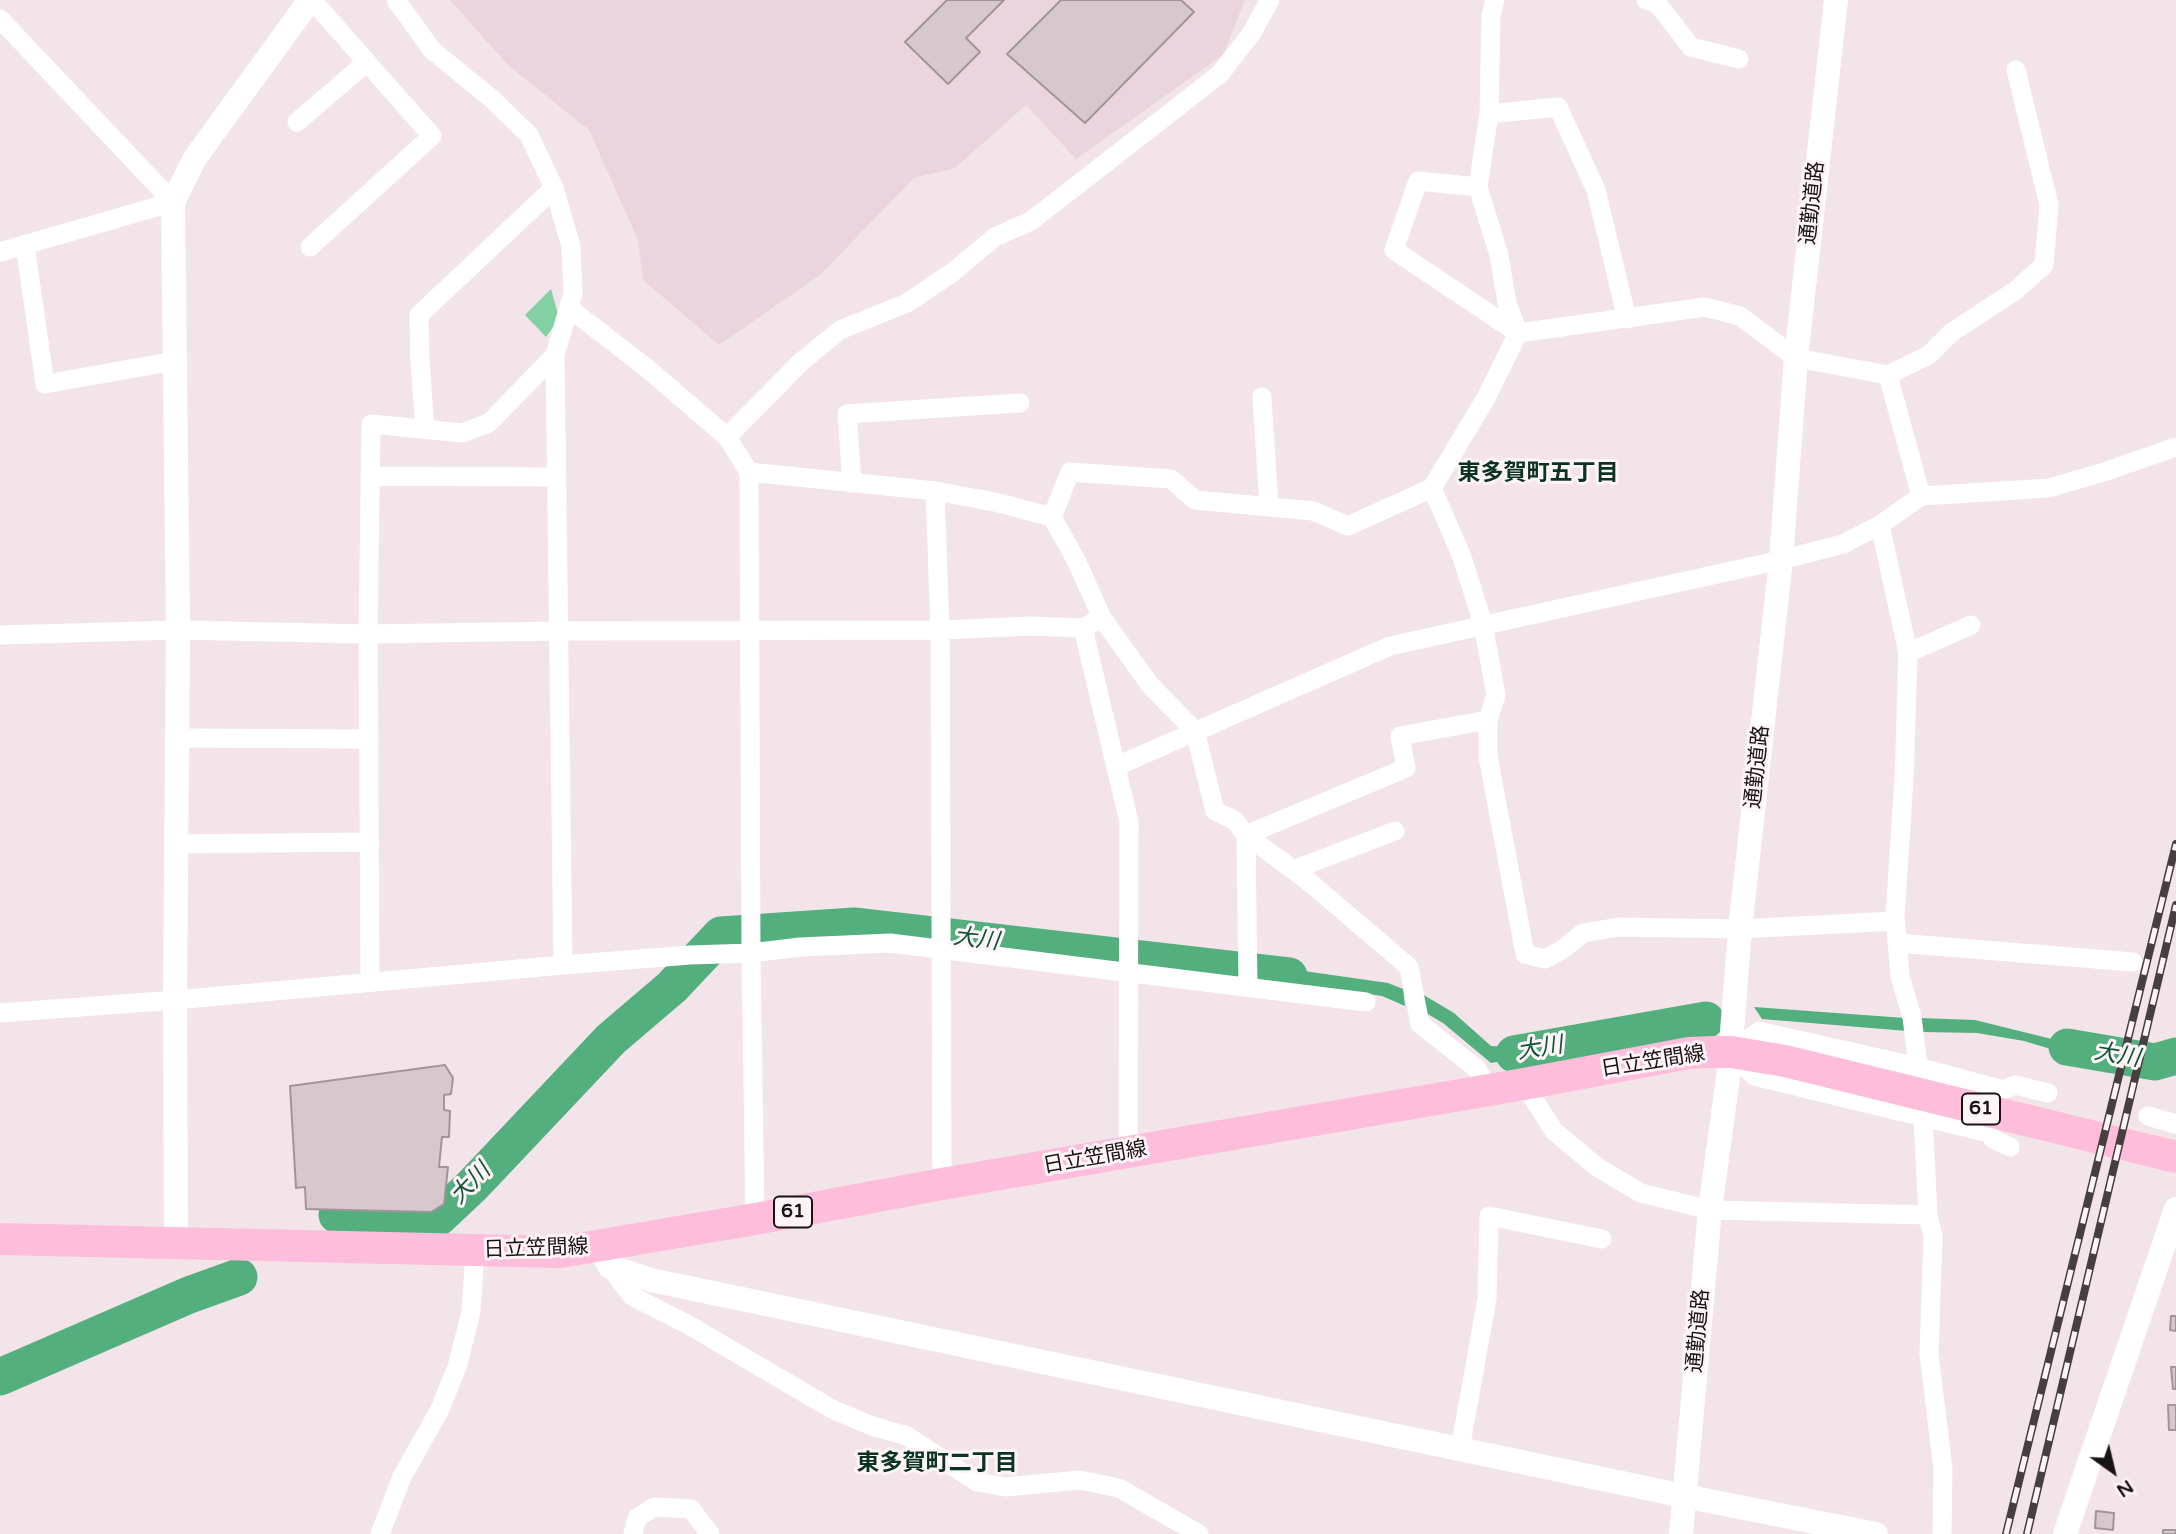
<!DOCTYPE html>
<html>
<head>
<meta charset="utf-8">
<style>
	body { margin:0 }
	#map { position:relative; width:2176px; height:1534px; overflow:hidden; background:#f3e4ea; font-family:"Varela Round",sans-serif }
	canvas { display:block }
	.north { position:absolute; left:2078px; top:1436px; width:70px; height:70px; -webkit-text-stroke:5px #fef3f7; paint-order:stroke; rotate:146deg; font-size:19px; font-weight:700; line-height:28px; text-align:center; color:#191517 }
	.north::after { content:''; display:block; margin:auto; width:24px; height:32px; background:#191517; clip-path:polygon(50% 0,100% 100%,50% 72%,0 100%) }
</style>
</head>
<body>
<div id="map">
<canvas width="2176" height="1534"></canvas>
<div class="north">N</div>
</div>
<script>
const g = document.querySelector('canvas').getContext('2d');
g.lineJoin = 'round';
function paint(path, color) { g.fillStyle = color; g.fill(path, 'evenodd'); }
const shape = rows => new Path2D(rows.map(r => 'M' + r).join(''));
function strokePath(path, color, width, dash) { g.strokeStyle = color; g.lineWidth = width; g.lineCap = dash ? 'butt' : 'round'; g.setLineDash(dash || []); g.stroke(path); }
function label(font, color, halo, rows, align = 'center') {
  g.font = font + ' "Varela Round","Noto Sans JP",sans-serif'; g.lineWidth = 6; g.setLineDash([]); g.textBaseline = 'middle'; g.strokeStyle = halo; g.fillStyle = color; for (const [text, x, y, turn = 0] of rows) {
    g.save(); g.translate(x, y); g.rotate((+turn || 0) * Math.PI / 180); g.textAlign = isNaN(turn) ? turn : align; if (halo) g.strokeText(text, 0, 0); g.fillText(text, 0, 0); g.restore();
  }
}
paint(shape([
	[450,0,1245,0,1223,55,1076,159,1026,105,955,168,914,178,820,275,719,345,643,280,638,240,589,130,508,65]
]), '#ead4dd');
paint(shape([
	[551,289,558,314,556,323,546,337,525,315]
]), '#82d0a3');
paint(shape([
	[1255,964,1388,983,1403,989,1405,1006,1382,996,1256,978],
	[1422,994,1454,1013,1491,1046,1510,1047,1560,1039,1563,1051,1491,1063,1443,1023,1426,1013],
	[1754,1007,1905,1018,1907,1031,1762,1019],
	[1704,1012,1705,1025,1574,1050,1572,1035],
	[1920,1018,1975,1020,2076,1045,2106,1041,2118,1044,2114,1057,2100,1053,2074,1056,2024,1041,1977,1033,1923,1032],
	[2176,1049,2176,1062,2147,1067,2151,1051]
]), '#54af7e');
strokePath(shape([
	[2067,1047,2155,1062,2176,1056],
	[1514,1054,1706,1020],
	[337,1215,439,1217,473,1185,611,1039,672,987,721,935,854,926,1289,976],
	[0,1377,189,1295,239,1277]
]), '#54af7e', 37);
const building = shape([
	[947,0,1004,0,966,38,980,52,948,84,905,42,947,0],
	[1061,0,1181,0,1194,12,1085,123,1007,54,1061,0],
	[445,1065,453,1078,451,1094,444,1095,444,1110,450,1111,449,1137,442,1137,439,1167,448,1167,444,1204,431,1212,306,1209,305,1187,296,1188,290,1086,445,1065],
	[2171,1316,2176,1316,2176,1331,2170,1330,2171,1316],
	[2171,1367,2176,1367,2176,1389,2173,1389,2171,1367],
	[2168,1405,2176,1405,2176,1430,2169,1430,2168,1405],
	[2096,1511,2114,1513,2113,1530,2095,1528,2096,1511],
	[2163,1530,2176,1530,2176,1534,2163,1534,2163,1530]
]);
paint(building, '#d6c8cd');
strokePath(building, '#a2959a', 2);
strokePath(shape([
	[396,0,432,50,492,99,529,135,554,188,571,246,573,293,555,355,563,965],
	[1646,0,1657,3,1691,47,1739,59],
	[0,19,173,202,0,252],
	[1489,114,1558,107,1596,190,1627,319],
	[297,122,367,62],
	[1478,187,1418,181,1394,250,1518,333,1705,307,1740,316,1796,358,1888,375,1929,355,1952,332,2015,291,2044,265,2049,205,2016,70],
	[25,245,45,384,175,361],
	[310,247,432,136,312,0],
	[569,308,648,369,727,437,749,472,751,953,755,1219],
	[1888,375,1921,496],
	[1262,397,1269,507],
	[425,429,420,361,419,315,554,188],
	[727,437,802,361,840,330,907,303,953,272,995,237,1031,221,1220,74,1251,34,1270,0],
	[749,472,935,491,995,502,1052,517],
	[370,476,557,477],
	[852,483,847,414,1020,403],
	[1432,488,1462,557,1483,624,1496,695,1488,720,1488,756,1525,954,1545,959,1563,949,1583,933,1619,927,1740,929,1895,921],
	[935,491,940,630,942,1184],
	[1971,625,1908,653,1880,525,1921,496,2049,488,2107,471,2176,447],
	[1083,628,1129,822,1128,1152],
	[0,635,178,630,368,634,559,631,940,630,1030,626,1083,628,1102,618],
	[1908,653,1904,780,1895,916,1900,976,1912,1017,1918,1067,1759,1031,1731,1052,1754,1076,1923,1117,1928,1215,1933,1236,1929,1354,1943,1469,1942,1534],
	[177,738,369,739],
	[1117,766,1390,646,1781,560,1843,544,1880,525],
	[176,844,370,842],
	[1293,870,1395,831],
	[1897,943,2133,962],
	[370,981,368,634,371,424,462,433,489,423,555,355],
	[1248,986,1246,835,1406,768,1400,736,1488,720],
	[0,1013,175,1000,563,965,690,955,751,953,800,947,890,943,1366,1002],
	[1918,1067,2003,1090,2015,1085,2048,1093],
	[1524,1084,1554,1131,1597,1167,1641,1193,1710,1210,1928,1215],
	[1489,1090,1476,1068,1420,1024,1409,967,1307,880,1246,835,1234,820,1215,811,1195,731,1150,685,1102,618,1077,562,1052,517,1070,472,1171,479,1195,500,1313,511,1348,526,1432,488,1486,398,1518,333,1507,303,1499,255,1478,187,1489,114,1491,15,1495,0],
	[2148,1116,2176,1124],
	[1923,1117,1989,1133,1993,1139,2010,1147],
	[610,1267,632,1296,687,1324,832,1409,872,1426,907,1436,977,1482,1006,1487,1080,1480,1119,1488,1199,1534],
	[1460,1449,1487,1299,1489,1216,1602,1239],
	[380,1534,402,1477,440,1409,457,1367,471,1312,475,1251],
	[633,1534,637,1518,654,1507,691,1509,710,1534]
]), '#fff', 19);
strokePath(shape([
	[176,1244,175,1000,178,630,173,202,195,158,310,0],
	[599,1247,610,1267,651,1280,1684,1496,1876,1534],
	[1681,1534,1710,1210,1729,1070,1740,929,1781,560,1796,358,1836,0],
	[2065,1534,2176,1209]
]), '#fff', 24);
strokePath(shape([
	[0,1239,561,1252,755,1219,942,1184,1524,1084,1689,1053,1714,1052,1731,1052,1785,1061,2176,1157]
]), '#fdbddb', 32);
const rail = shape([
	[2006,1534,2176,844],
	[2027,1534,2176,905]
]);
strokePath(rail, '#453f42', 8);
strokePath(rail, '#fef3f7', 5, [16]);
for (const [x, y, w] of [
	[1981,1109,38],
	[793,1212,38]
]) { const box = new Path2D(); box.roundRect(x - w / 2, y - 15.5, w, 31, 5); g.fillStyle = '#fef3f7'; g.fill(box); strokePath(box, '#191517', 2); }
label('bold 19px', '#191517', null, [
	["61",1981,1109],
	["61",793,1212]
]);
label('21px', '#191517', '#fef3f7', [
	["通勤道路",1813,203,-84],
	["通勤道路",1758,767,-84],
	["日立笠間線",1653,1062,-9],
	["日立笠間線",1095,1158,-10],
	["日立笠間線",536,1249,-2],
	["通勤道路",1699,1331,-85]
]);
label('bold 23px', '#093420', '#fef3f7', [
	["東多賀町五丁目",1538,474],
	["東多賀町二丁目",937,1464]
]);
label('italic 23px', '#0d5534', '#fef3f7', [
	["大川",976,940,7],
	["大川",1540,1049,-9],
	["大川",2117,1056,9],
	["大川",471,1184,-46]
]);
</script>
</body>
</html>
